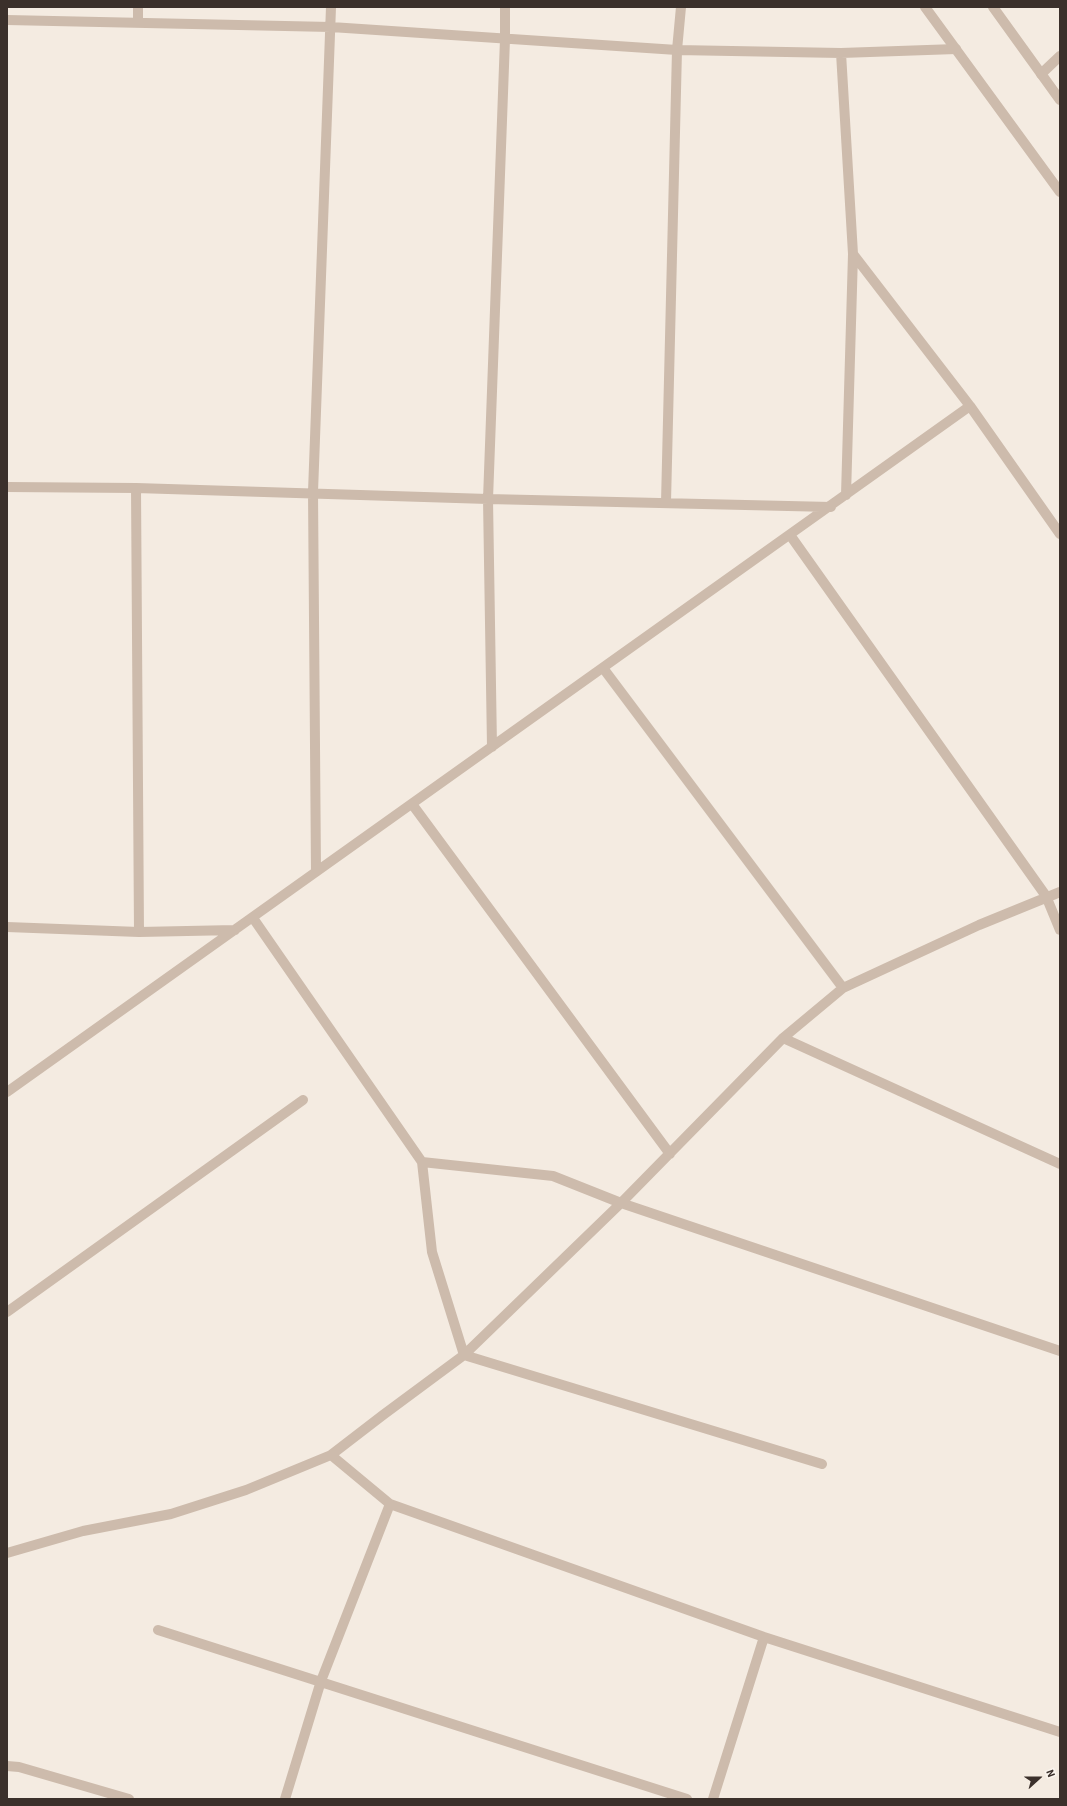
<!DOCTYPE html>
<html>
<head>
<meta charset="utf-8">
<style>
	body { margin:0 }
	#map { position:relative; width:1067px; height:1806px; overflow:hidden; background:#f4ebe1; font-family:"Source Sans 3",sans-serif }
	canvas { display:block }
	.frame { position:absolute; inset:0; border:8px solid #3b302b; pointer-events:none }
	.north { position:absolute; left:1019px; top:1758px; width:40px; height:40px; -webkit-text-stroke:3px #fbf5ee; paint-order:stroke; rotate:69deg; font-size:11px; font-weight:700; line-height:16px; text-align:center; color:#3b302b }
	.north::after { content:''; display:block; margin:auto; width:14px; height:18px; background:#3b302b; clip-path:polygon(50% 0,100% 100%,50% 72%,0 100%) }
</style>
</head>
<body>
<div id="map">
<canvas width="1067" height="1806"></canvas>
<div class="frame"></div>
<div class="north">N</div>
</div>
<script>
const g = document.querySelector('canvas').getContext('2d');
g.lineJoin = 'round';
const shape = rows => new Path2D(rows.map(r => 'M' + r).join(''));
function strokePath(path, color, width, dash) { g.strokeStyle = color; g.lineWidth = width; g.lineCap = dash ? 'butt' : 'round'; g.setLineDash(dash || []); g.stroke(path); }
strokePath(shape([
	[7,20,331,27,677,50,841,53,956,49],
	[138,23,138,7],
	[841,53,853,254,846,495],
	[1041,74,1060,56],
	[853,254,970,406,1060,534],
	[7,487,136,488,488,499,831,507],
	[136,488,139,932],
	[666,502,677,50,681,7],
	[790,535,1046,896,1060,930],
	[603,668,843,988],
	[492,747,488,499,505,39,505,7],
	[412,804,670,1154],
	[316,872,313,492,331,7],
	[253,918,422,1162,432,1252,464,1355,822,1464],
	[7,927,139,932,235,930],
	[783,1038,1060,1164],
	[7,1092,970,406],
	[422,1162,553,1176,621,1203,1060,1351],
	[7,1312,303,1100],
	[331,1455,390,1504,764,1637,1060,1732],
	[7,1553,83,1531,171,1514,246,1490,331,1455,383,1415,464,1355,621,1203,783,1038,843,988,979,925,1060,892],
	[158,1630,687,1799],
	[7,1766,19,1767,129,1799],
	[285,1799,321,1681,390,1504],
	[713,1799,764,1637]
]), '#cdbbac', 10);
strokePath(shape([
	[925,7,1060,192],
	[993,7,1060,100]
]), '#cdbbac', 10);
</script>
</body>
</html>
